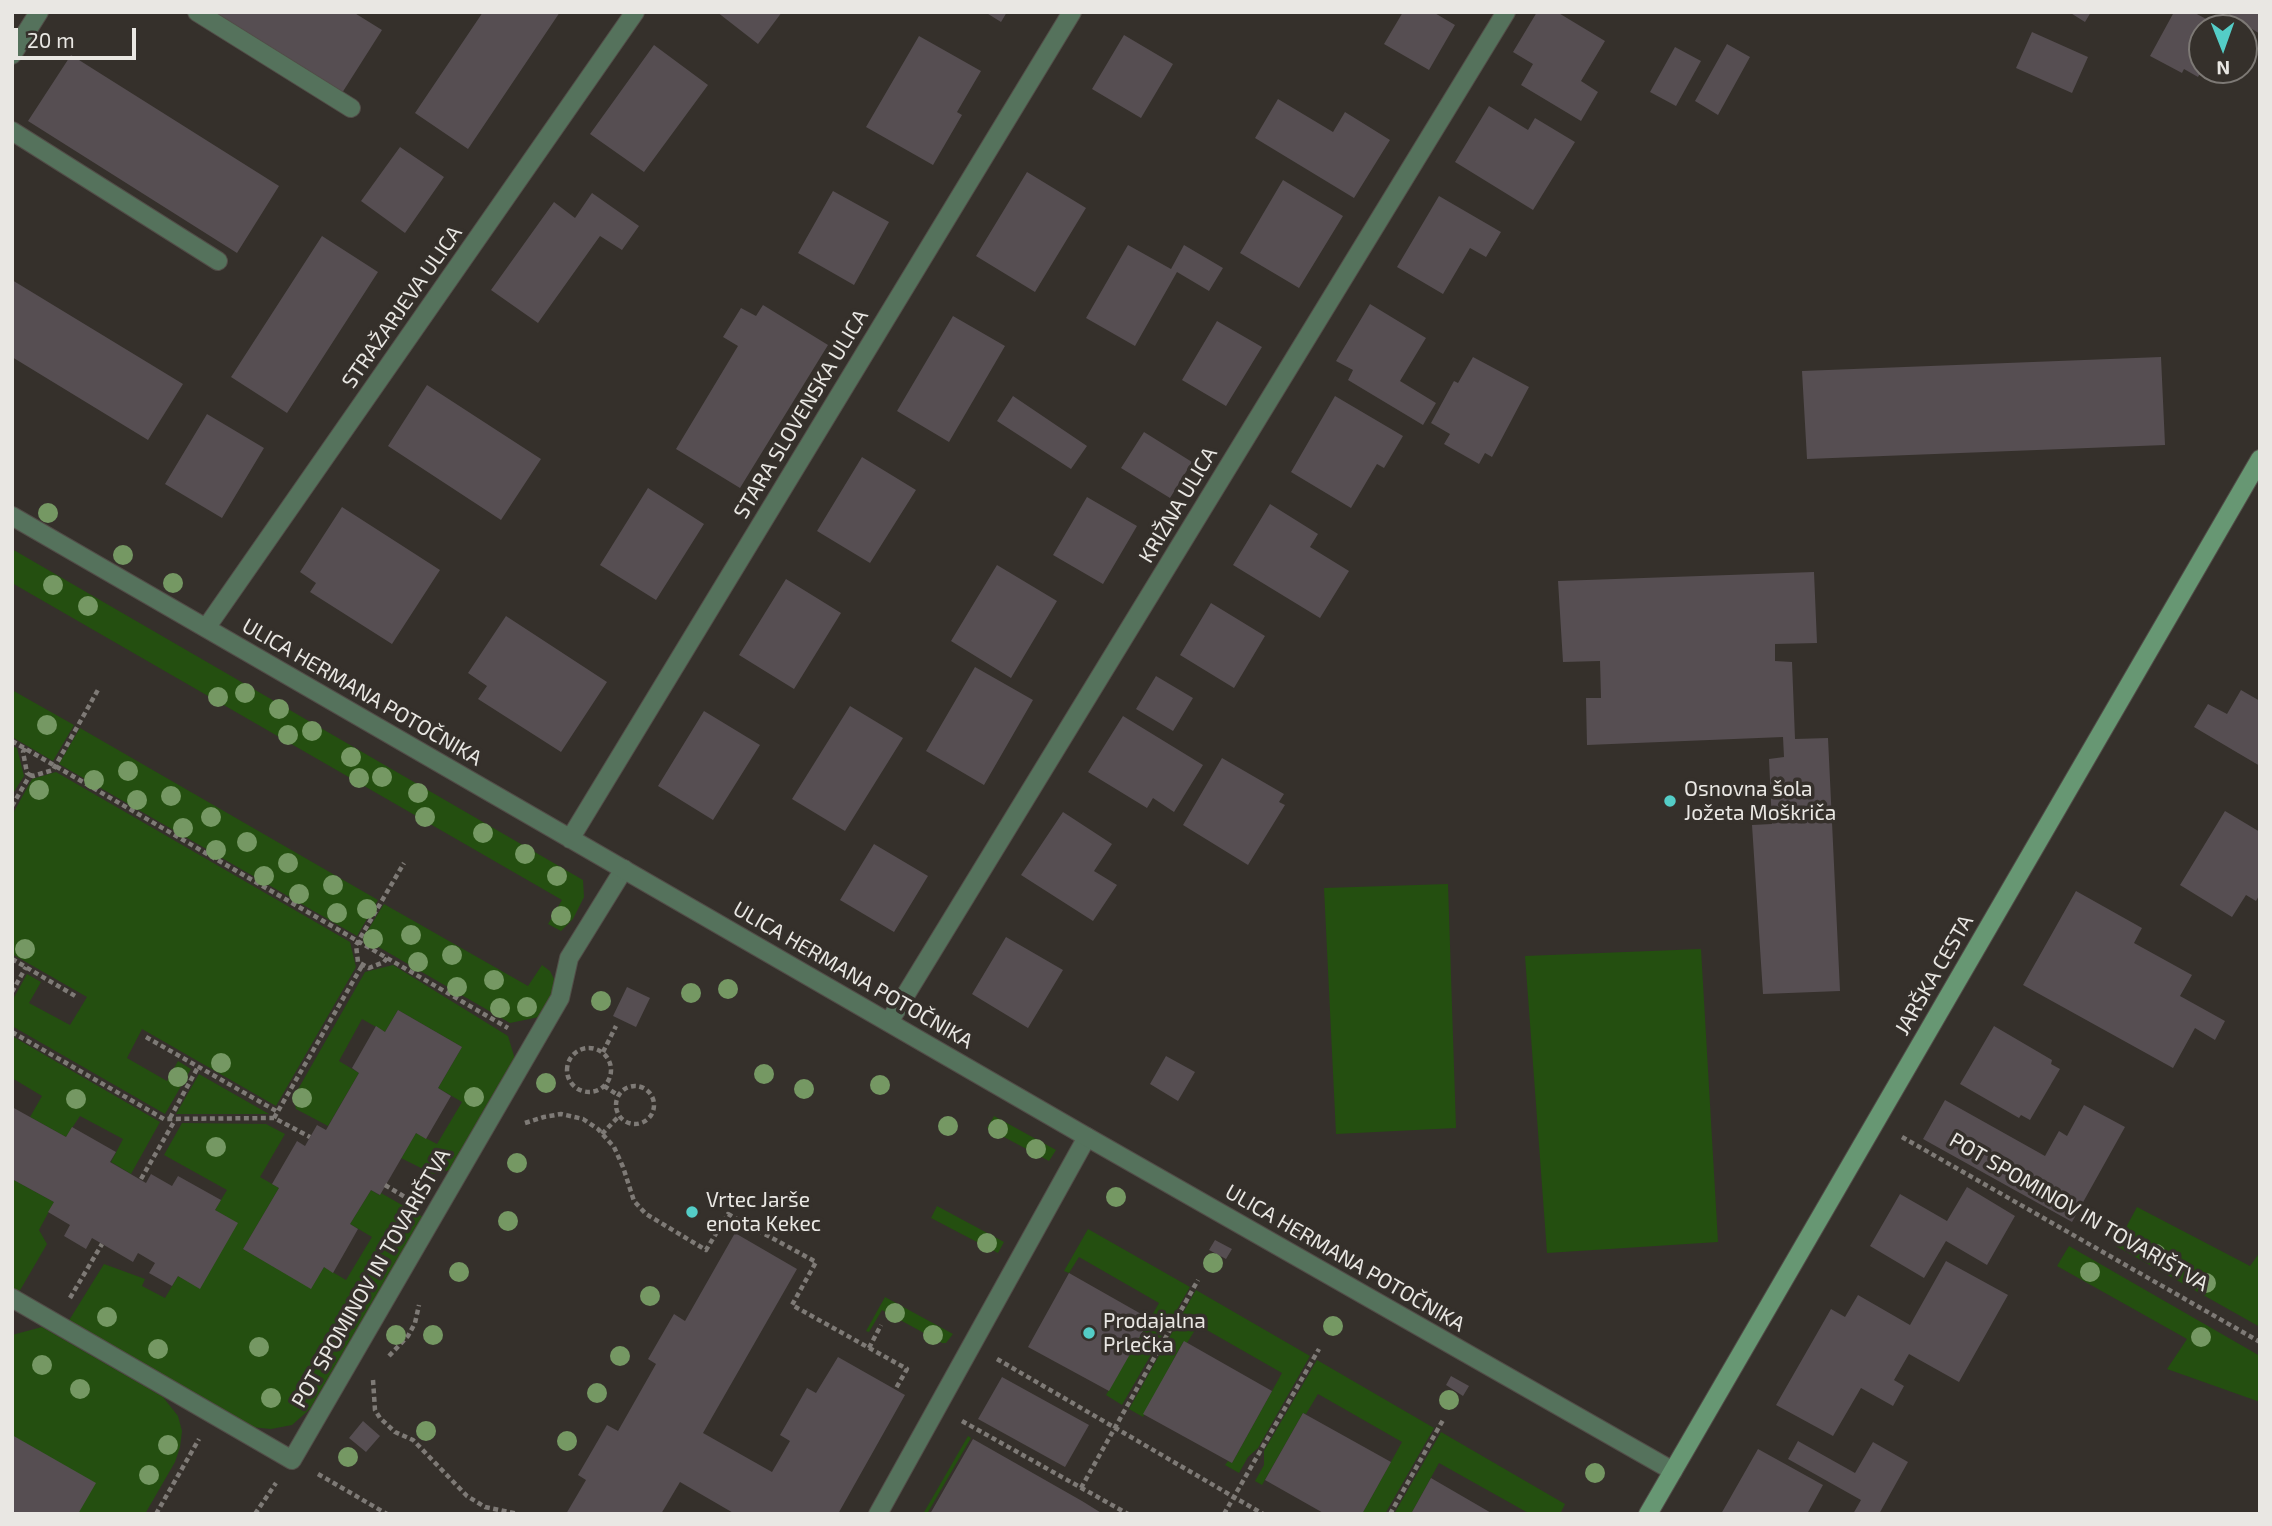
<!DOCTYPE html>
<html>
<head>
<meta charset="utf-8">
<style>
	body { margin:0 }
	#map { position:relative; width:2272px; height:1526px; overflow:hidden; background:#35302b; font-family:"Exo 2",sans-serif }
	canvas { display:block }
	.frame { position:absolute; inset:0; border:14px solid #e9e7e3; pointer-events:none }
	.north { position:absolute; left:2188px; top:14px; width:70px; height:70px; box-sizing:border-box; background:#35302b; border:2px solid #7d7975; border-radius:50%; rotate:179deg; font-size:19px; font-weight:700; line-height:28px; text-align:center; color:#e9e7e3 }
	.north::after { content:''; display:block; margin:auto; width:24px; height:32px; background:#54cdc7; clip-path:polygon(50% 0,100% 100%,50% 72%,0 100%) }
	.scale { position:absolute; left:14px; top:28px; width:122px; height:32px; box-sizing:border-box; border:4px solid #e9e7e3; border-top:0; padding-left:9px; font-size:21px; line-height:24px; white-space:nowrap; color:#e9e7e3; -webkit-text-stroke:5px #35302b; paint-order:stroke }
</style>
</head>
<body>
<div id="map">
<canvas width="2272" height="1526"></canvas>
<div class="frame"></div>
<div class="north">N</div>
<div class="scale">20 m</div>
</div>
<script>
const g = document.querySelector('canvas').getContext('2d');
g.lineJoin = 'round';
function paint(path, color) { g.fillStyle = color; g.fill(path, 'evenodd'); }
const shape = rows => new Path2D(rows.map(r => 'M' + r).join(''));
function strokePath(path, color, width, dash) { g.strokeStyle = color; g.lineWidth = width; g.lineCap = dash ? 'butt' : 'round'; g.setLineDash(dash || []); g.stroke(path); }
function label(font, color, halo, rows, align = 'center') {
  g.font = font + ' "Exo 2",sans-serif'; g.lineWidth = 7; g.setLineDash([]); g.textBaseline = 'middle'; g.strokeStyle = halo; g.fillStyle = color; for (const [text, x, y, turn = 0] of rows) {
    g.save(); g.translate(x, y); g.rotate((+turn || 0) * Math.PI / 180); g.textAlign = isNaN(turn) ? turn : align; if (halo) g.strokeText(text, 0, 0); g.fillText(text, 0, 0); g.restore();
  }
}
paint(shape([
	[12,549,583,880,584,897,573,919,561,931,548,924,562,900,12,583],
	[12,690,74,725,53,761,12,737],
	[80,728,378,900,357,936,59,764],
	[12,746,17,748,24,776,12,795],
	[56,772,350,942,356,967,276,1106,142,1029,127,1058,167,1081,178,1061,191,1069,165,1114,12,1026,12,1001,27,974,41,982,29,1003,70,1025,87,997,12,954,12,815,32,779],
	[1448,884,1456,1128,1336,1134,1324,888],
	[384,904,528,986,542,965,550,971,554,979,552,996,539,1017,510,1023,363,938],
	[1701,949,1718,1242,1547,1253,1525,956],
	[393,965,508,1036,515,1059,450,1170,433,1174,401,1158,416,1133,437,1144,462,1102,438,1088,462,1047,398,1010,385,1032,362,1019,339,1061,359,1073,328,1126,296,1109,293,1098,365,972],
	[12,1036,160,1122,131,1174,111,1162,123,1139,80,1116,66,1137,30,1117,42,1096,12,1078],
	[199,1074,269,1114,176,1114],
	[994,1116,1056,1150,1049,1161,987,1128],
	[182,1123,266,1124,285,1134,260,1177,279,1188,243,1249,311,1288,324,1267,346,1280,372,1237,350,1224,371,1190,379,1195,381,1193,423,1217,310,1409,292,1425,271,1429,251,1427,68,1322,104,1264,145,1279,142,1286,165,1298,178,1276,200,1288,237,1223,215,1210,227,1190,164,1155],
	[12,1179,54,1202,39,1230,47,1244,19,1292,12,1289],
	[937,1206,1004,1242,998,1253,931,1218],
	[2137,1207,2250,1266,2260,1252,2260,1327,2116,1246],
	[1088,1229,1190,1287,1122,1405,1106,1395,1159,1303,1079,1257,1069,1273,1064,1271],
	[2069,1246,2260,1356,2260,1402,2167,1369,2187,1339,2057,1266],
	[1196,1290,1310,1356,1258,1448,1248,1457,1239,1473,1225,1465,1228,1461,1232,1463,1282,1373,1198,1325,1187,1343,1183,1342,1143,1417,1129,1409],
	[885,1297,953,1334,946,1343,942,1343,882,1310,869,1332,866,1331],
	[42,1327,163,1397,178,1416,182,1431,180,1447,175,1462,145,1514,78,1514,12,1435,12,1335],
	[1317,1360,1434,1428,1385,1514,1362,1514,1402,1442,1318,1394,1306,1414,1303,1413,1262,1485,1255,1481,1264,1465,1264,1451],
	[1441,1432,1565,1504,1560,1514,1530,1514,1439,1463,1411,1514,1394,1514],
	[968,1436,971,1438,927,1514,923,1514]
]), '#244f10');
paint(shape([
	[214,12,353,12,382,30,342,93],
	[483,12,560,12,468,149,415,113],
	[717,12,782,12,758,44],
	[985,12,1007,12,1001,22],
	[1403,12,1433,12,1455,25,1429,70,1384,44],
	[1537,12,1557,12,1605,41,1581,81,1598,92,1581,121,1521,85,1533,64,1513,52],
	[2069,12,2091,12,2085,22],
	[2174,12,2193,12,2210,21,2206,28,2202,28,2200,40,2202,41,2202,70,2198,77,2184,69,2182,73,2150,56],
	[2225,12,2260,12,2260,34],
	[2032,32,2088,57,2072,93,2016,68],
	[1124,35,1173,64,1141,118,1092,89],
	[919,36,981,71,957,112,962,115,933,165,866,127],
	[1727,44,1750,57,1718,115,1695,101],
	[654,45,708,85,644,172,590,134],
	[1675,47,1701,61,1676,106,1650,92],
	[71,55,279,186,237,253,28,121],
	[1278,99,1333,132,1345,112,1390,140,1354,198,1255,138],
	[1489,106,1528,130,1535,118,1575,142,1533,210,1455,162],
	[400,147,444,177,405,233,361,201],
	[1027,172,1086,208,1035,292,976,256],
	[1283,180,1343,216,1299,288,1240,253],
	[833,191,889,222,854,285,798,253],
	[592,193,639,226,622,250,600,236,538,323,491,290,554,202,575,218],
	[1439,196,1501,232,1486,257,1470,248,1443,294,1397,267],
	[322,236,378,272,287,413,231,377],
	[1128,245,1171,269,1184,245,1223,268,1209,291,1177,272,1135,346,1086,318],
	[12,280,183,384,148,440,12,357],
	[1370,304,1426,338,1400,381,1436,403,1423,425,1348,380,1353,370,1336,361],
	[763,305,828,345,740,488,676,449,738,346,723,337,741,308,756,316],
	[953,316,1005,346,949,442,897,411],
	[1217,321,1262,347,1226,406,1182,380],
	[1473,357,1529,387,1492,457,1485,453,1479,464,1444,444,1450,434,1431,423,1454,381,1458,383],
	[2161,357,2165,445,1807,459,1802,371],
	[427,385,541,459,501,520,388,446],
	[1013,396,1087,446,1071,469,997,421],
	[1335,396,1403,436,1384,468,1377,464,1351,508,1291,472],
	[207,414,264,448,222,518,165,484],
	[1144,432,1192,462,1170,498,1121,468],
	[862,457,916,490,870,563,817,531],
	[648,488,704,524,656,600,600,565],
	[1087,497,1137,526,1103,584,1053,555],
	[1270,504,1318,534,1310,547,1349,571,1320,618,1233,565],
	[342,507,440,570,392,644,310,592,316,583,300,572],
	[997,565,1057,601,1011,678,951,641],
	[1814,572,1817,643,1775,644,1775,661,1792,662,1795,739,1828,738,1840,991,1763,994,1752,825,1772,824,1769,759,1784,757,1783,737,1587,745,1586,698,1601,698,1600,661,1563,662,1558,581],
	[786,579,841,613,794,689,739,655],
	[1211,603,1265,636,1234,688,1180,655],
	[506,616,607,682,561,752,478,699,487,686,468,673],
	[975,667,1033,700,984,785,926,751],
	[1156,676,1193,698,1173,731,1136,709],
	[2241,690,2260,701,2260,766,2194,727,2208,704,2227,714],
	[850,706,903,738,845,831,792,799],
	[704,711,760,745,713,820,658,786],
	[1123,716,1203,765,1174,812,1153,798,1147,808,1088,772],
	[1222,758,1284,794,1279,802,1285,805,1248,865,1183,825],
	[2225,811,2260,832,2260,894,2256,901,2246,895,2232,917,2180,885],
	[1063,812,1112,844,1094,871,1117,885,1093,921,1021,875],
	[874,844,928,876,894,932,840,900],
	[2076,891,2142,928,2134,943,2192,975,2180,996,2225,1021,2215,1040,2195,1028,2173,1068,2023,985],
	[1006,937,1063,970,1028,1028,972,994],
	[627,987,650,998,636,1027,613,1016],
	[398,1010,462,1047,438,1088,451,1096,426,1139,416,1133,380,1195,371,1190,350,1224,358,1229,333,1273,324,1267,311,1289,243,1249,279,1188,272,1184,297,1141,305,1146,317,1125,326,1130,359,1073,352,1068,376,1026,385,1032],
	[1994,1026,2052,1060,2051,1064,2060,1069,2030,1120,2021,1115,2019,1118,1960,1084],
	[1166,1056,1195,1072,1178,1101,1150,1084],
	[1945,1100,2045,1156,2059,1131,2067,1136,2084,1105,2125,1127,2072,1222,1923,1139],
	[12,1107,66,1137,72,1127,116,1152,110,1162,146,1183,151,1174,172,1186,178,1176,221,1200,215,1210,238,1223,200,1289,178,1276,172,1286,149,1273,155,1263,138,1253,133,1262,92,1238,86,1249,64,1236,70,1225,48,1212,54,1202,12,1179],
	[1967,1187,2015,1216,1987,1265,1946,1241,1924,1278,1870,1246,1900,1194,1947,1221],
	[735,1233,797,1269,703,1433,772,1472,790,1441,780,1435,807,1388,816,1393,838,1357,905,1395,838,1514,735,1514,680,1482,661,1514,566,1514,586,1480,578,1475,607,1425,618,1431,656,1364,648,1359,674,1314,685,1321],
	[1215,1240,1232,1249,1226,1259,1209,1250],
	[1946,1261,2008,1295,1959,1382,1909,1354,1894,1380,1904,1386,1893,1406,1861,1388,1833,1436,1776,1405,1831,1309,1845,1317,1858,1295,1910,1325],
	[1069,1273,1150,1319,1109,1391,1028,1347],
	[1184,1341,1272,1391,1232,1463,1143,1414],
	[1451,1376,1469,1386,1463,1396,1446,1385],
	[1002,1377,1089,1425,1065,1467,978,1419],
	[1303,1413,1391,1462,1362,1514,1325,1514,1265,1480],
	[363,1421,380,1436,366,1452,349,1438],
	[12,1435,96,1483,78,1514,12,1514],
	[973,1439,1082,1501,1103,1514,930,1514],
	[1798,1441,1855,1473,1873,1442,1908,1462,1879,1514,1853,1514,1861,1500,1788,1459],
	[1758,1449,1823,1485,1807,1514,1721,1514],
	[1431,1478,1493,1514,1411,1514]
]), '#564e52');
const lane = shape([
	[197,12,351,108],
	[12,131,218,261],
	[12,1298,292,1460,560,998,569,958,624,869],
	[878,1514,1087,1137]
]);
const street = shape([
	[12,55,39,12],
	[12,516,1087,1137,1673,1471],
	[206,628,635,12],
	[570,839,1072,12],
	[889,1022,1506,12]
]);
const secondary = shape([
	[1648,1514,2260,459]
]);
strokePath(lane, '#524d48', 20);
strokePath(street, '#524d48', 20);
strokePath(secondary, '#524d48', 20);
strokePath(shape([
	[12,741,508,1028],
	[25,748,23,752,27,773,30,775],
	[30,775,33,776,53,770,99,688],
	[12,806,30,775],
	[387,958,384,962,369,968,358,962,356,945,404,863],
	[12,959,77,997],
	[12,992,26,967],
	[12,1032,164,1119,274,1118,310,1137],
	[146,1037,278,1112],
	'567 1070a22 22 0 1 1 44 0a22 22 0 1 1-44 0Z',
	[603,1052,616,1026],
	'616 1105a19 19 0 1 1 38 0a19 19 0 1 1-38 0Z',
	[604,1086,618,1095],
	[170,1118,198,1067],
	[274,1118,363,964],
	[525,1123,544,1117,561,1114,583,1119,598,1129,614,1147,623,1167,634,1201,646,1214,706,1250,728,1214,816,1262,792,1305,907,1369,895,1390],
	[602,1134,619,1116],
	[1902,1137,2260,1342],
	[141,1179,175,1120],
	[385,1185,410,1200],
	[70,1298,102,1244],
	[869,1348,881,1325],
	[389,1356,408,1336,415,1323,419,1305],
	[997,1359,1263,1514],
	[373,1380,375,1410,380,1418,395,1432,413,1440,467,1496,485,1507,518,1514],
	[962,1421,1128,1514],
	[318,1474,387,1514],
	[1081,1488,1198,1280],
	[156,1514,199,1439],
	[255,1514,276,1483],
	[1224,1514,1319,1349],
	[1390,1514,1443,1420]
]), '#7e7a76', 4.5, [5, 3.5]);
strokePath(lane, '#55725c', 18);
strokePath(street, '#55725c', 18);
strokePath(secondary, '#679773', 18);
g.fillStyle = '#759863';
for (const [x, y] of [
	[48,513],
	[123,555],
	[173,583],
	[53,585],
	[88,606],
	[245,693],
	[218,697],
	[279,709],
	[47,725],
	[312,731],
	[288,735],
	[351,757],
	[128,771],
	[382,777],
	[359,778],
	[94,780],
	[39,790],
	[418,793],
	[171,796],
	[137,800],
	[211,817],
	[425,817],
	[183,828],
	[483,833],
	[247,842],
	[216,850],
	[525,854],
	[288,863],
	[264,876],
	[557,876],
	[333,885],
	[299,894],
	[367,909],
	[337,913],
	[561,916],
	[411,935],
	[373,939],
	[25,949],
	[452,955],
	[418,962],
	[494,980],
	[457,987],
	[728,989],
	[691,993],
	[601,1001],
	[527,1007],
	[500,1008],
	[221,1063],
	[764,1074],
	[178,1077],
	[546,1083],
	[880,1085],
	[804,1089],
	[474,1097],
	[302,1098],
	[76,1099],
	[948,1126],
	[998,1129],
	[216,1147],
	[1036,1149],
	[517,1163],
	[1116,1197],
	[508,1221],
	[987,1243],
	[2156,1254],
	[1213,1263],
	[459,1272],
	[2090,1272],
	[2206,1283],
	[650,1296],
	[895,1313],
	[107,1317],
	[1333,1326],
	[396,1335],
	[433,1335],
	[933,1335],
	[2201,1337],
	[259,1347],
	[158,1349],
	[620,1356],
	[42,1365],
	[80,1389],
	[597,1393],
	[271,1398],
	[1449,1400],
	[426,1431],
	[567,1441],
	[168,1445],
	[348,1457],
	[1595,1473],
	[149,1475]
]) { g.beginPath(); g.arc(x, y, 10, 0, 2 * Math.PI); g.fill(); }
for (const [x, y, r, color] of [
	[1670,801,7,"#54cdc7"],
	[692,1212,7,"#54cdc7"],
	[1089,1333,7,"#54cdc7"]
]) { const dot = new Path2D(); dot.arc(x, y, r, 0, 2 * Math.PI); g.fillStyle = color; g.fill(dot); strokePath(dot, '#35302b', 2.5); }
label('21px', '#e9e7e3', '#35302b', [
	["STRAŽARJEVA ULICA",402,307,-55],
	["STARA SLOVENSKA ULICA",801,414,-59],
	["KRIŽNA ULICA",1178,505,-59],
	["ULICA HERMANA POTOČNIKA",362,692,30],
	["ULICA HERMANA POTOČNIKA",853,975,30],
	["JARŠKA CESTA",1934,975,-60],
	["POT SPOMINOV IN TOVARIŠTVA",2079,1212,30],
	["ULICA HERMANA POTOČNIKA",1345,1258,30],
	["POT SPOMINOV IN TOVARIŠTVA",371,1278,-60]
]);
label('21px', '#e9e7e3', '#35302b', [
	["Osnovna šola",1684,789],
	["Jožeta Moškriča",1684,813],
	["Vrtec Jarše",706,1200],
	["enota Kekec",706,1224],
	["Prodajalna",1103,1321],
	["Prlečka",1103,1345]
], 'left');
</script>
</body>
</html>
